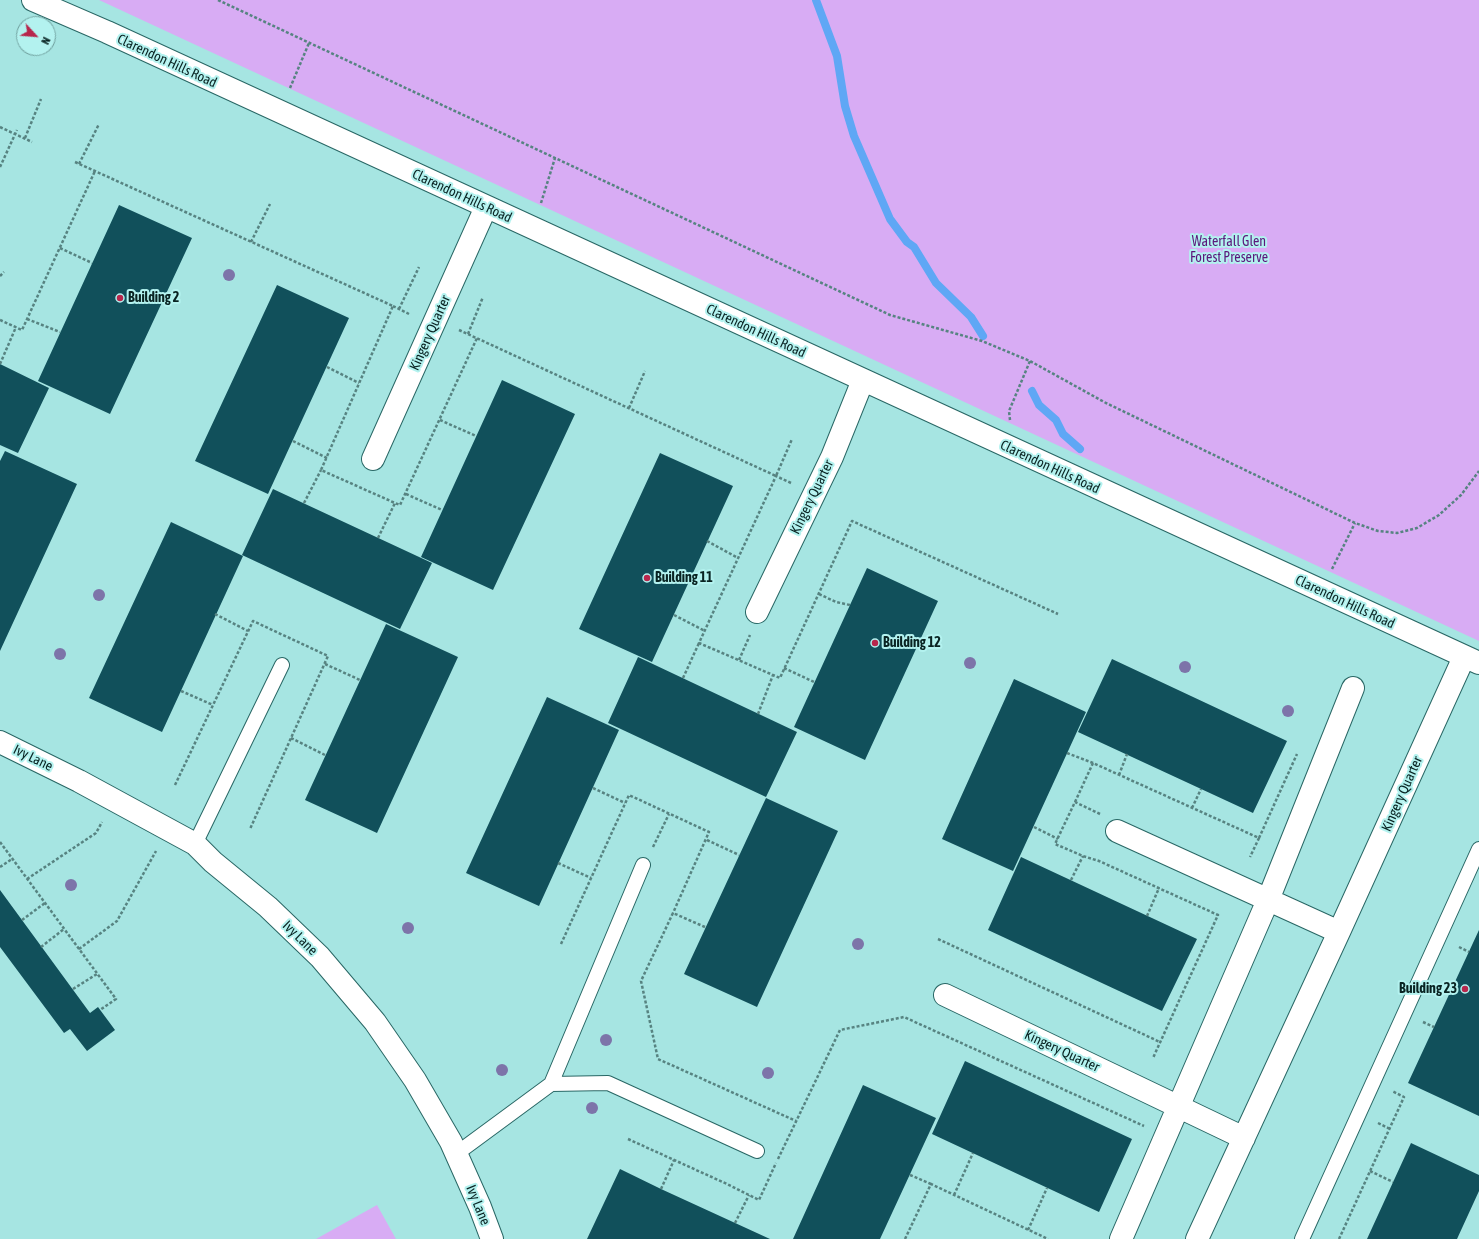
<!DOCTYPE html>
<html>
<head>
<meta charset="utf-8">
<style>
	body { margin:0 }
	#map { position:relative; width:1479px; height:1239px; overflow:hidden; background:#a6e5e2; font-family:"Asap Condensed",sans-serif }
	canvas { display:block }
	.north { position:absolute; left:16px; top:16px; width:40px; height:40px; box-sizing:border-box; background:#b3f2ef; border:1px solid #6f9f9d; border-radius:50%; rotate:116deg; font-size:11px; font-weight:700; line-height:16px; text-align:center; color:#092322 }
	.north::after { content:''; display:block; margin:auto; width:14px; height:18px; background:#b7264c; clip-path:polygon(50% 0,100% 100%,50% 72%,0 100%) }
</style>
</head>
<body>
<div id="map">
<canvas width="1479" height="1239"></canvas>
<div class="north">N</div>
</div>
<script>
const g = document.querySelector('canvas').getContext('2d');
g.lineJoin = 'round';
function paint(path, color) { g.fillStyle = color; g.fill(path, 'evenodd'); }
const shape = rows => new Path2D(rows.map(r => 'M' + r).join(''));
function strokePath(path, color, width, dash) { g.strokeStyle = color; g.lineWidth = width; g.lineCap = dash ? 'butt' : 'round'; g.setLineDash(dash || []); g.stroke(path); }
function label(font, color, halo, rows, align = 'center') {
  g.font = font + ' "Asap Condensed",sans-serif'; g.lineWidth = 4; g.setLineDash([]); g.textBaseline = 'middle'; g.strokeStyle = halo; g.fillStyle = color; for (const [text, x, y, turn = 0] of rows) {
    g.save(); g.translate(x, y); g.rotate((+turn || 0) * Math.PI / 180); g.textAlign = isNaN(turn) ? turn : align; if (halo) g.strokeText(text, 0, 0); g.fillText(text, 0, 0); g.restore();
  }
}
paint(shape([
	[99,0,1479,0,1479,641],
	[377,1205,396,1239,316,1239]
]), '#d8acf4');
strokePath(shape([
	[816,0,837,56,845,106,854,136,890,219,907,242,914,247,936,283,971,317,983,336],
	[1032,391,1039,405,1056,420,1063,434,1080,449]
]), '#5fa7f5', 8);
paint(shape([
	[119,205,192,238,110,414,38,381],
	[277,285,349,318,268,494,195,461],
	[0,364,49,388,18,453,0,445],
	[502,380,575,414,493,590,421,557],
	[5,451,77,484,0,651,0,461],
	[660,453,733,486,652,662,579,629],
	[273,489,432,563,400,629,242,555],
	[171,522,243,556,162,732,89,698],
	[867,568,938,601,865,760,794,727],
	[386,624,458,657,377,833,305,800],
	[638,657,797,732,766,797,608,723],
	[1112,659,1287,741,1253,813,1078,732],
	[1014,679,1086,712,1013,871,942,839],
	[547,697,619,730,539,906,466,873],
	[766,798,838,831,757,1007,684,974],
	[1021,857,1197,939,1162,1011,988,930],
	[0,890,90,1013,98,1007,115,1030,87,1051,70,1029,64,1033,0,947],
	[1479,930,1479,1116,1408,1083],
	[965,1061,1132,1139,1099,1212,932,1134],
	[863,1085,936,1118,880,1239,793,1239],
	[1411,1143,1479,1175,1479,1191,1457,1239,1367,1239],
	[620,1169,661,1189,770,1239,587,1239]
]), '#11505b');
const lane = shape([
	[195,844,282,665],
	[551,1084,608,1083,757,1151],
	[456,1154,551,1084,643,865],
	[1302,1239,1479,849]
]);
const street = shape([
	[33,0,107,32,1479,663],
	[373,459,486,207],
	[757,612,832,457,863,380],
	[0,742,79,781,195,844,213,862,268,907,320,957,375,1022,415,1080,451,1142,480,1207,492,1239],
	[1117,831,1339,932],
	[945,995,1244,1138],
	[1121,1239,1268,900,1353,688],
	[1197,1239,1339,932,1464,657]
]);
strokePath(lane, '#296765', 16);
strokePath(street, '#296765', 24);
strokePath(shape([
	[218,0,890,315,982,341,1030,361,1106,403,1355,523,1378,531,1397,533,1417,528,1439,515,1461,495,1479,471],
	[290,88,309,43],
	[0,127,32,142],
	[25,138,41,99],
	[75,162,393,306,321,470,395,503,400,505,477,338],
	[79,164,99,124],
	[0,167,17,130],
	[541,203,555,158],
	[251,242,270,204],
	[60,248,92,263],
	[0,276,4,272],
	[393,306,409,314],
	[399,309,419,267],
	[27,319,60,332],
	[0,320,22,330,95,171],
	[459,330,776,476,792,439],
	[468,334,483,297],
	[0,364,16,327],
	[327,367,359,383],
	[629,408,645,371],
	[440,420,476,436],
	[1010,420,1009,411,1030,361],
	[293,441,327,458],
	[791,483,776,476,699,643,780,678,852,521,1058,614],
	[406,494,442,510],
	[304,503,321,470],
	[378,538,395,503],
	[707,541,738,558],
	[1332,569,1355,523],
	[819,594,836,602,850,605],
	[215,614,248,631],
	[674,615,705,631],
	[739,660,750,635],
	[325,664,360,680],
	[784,668,814,682],
	[683,678,699,643],
	[181,691,213,705],
	[758,714,773,675],
	[291,738,325,755],
	[1067,753,1093,763],
	[1119,775,1127,754],
	[175,785,253,621,328,656,250,829],
	[593,788,625,803],
	[1075,802,1093,763,1259,838,1250,857],
	[1192,808,1201,789],
	[1100,814,1075,802,1055,844,1083,856,1099,861,1218,915,1153,1058],
	[1034,827,1058,839],
	[1259,838,1297,754],
	[707,840,739,855],
	[0,842,116,999,100,1010],
	[653,847,669,814],
	[558,863,591,878],
	[0,867,12,859],
	[27,879,96,833,102,822],
	[1071,880,1083,856],
	[1147,916,1159,888],
	[22,920,45,903],
	[705,927,673,913,641,981,658,1059,796,1121],
	[938,939,1160,1042],
	[561,944,629,795,709,832,673,913],
	[41,947,64,929],
	[1459,947,1469,952],
	[79,949,117,921,156,851],
	[73,989,97,974],
	[1423,1022,1434,1027],
	[1378,1123,1390,1129],
	[628,1139,727,1184,759,1200,776,1163],
	[778,1159,840,1030,904,1017,1144,1126],
	[1370,1171,1393,1182],
	[910,1175,931,1184],
	[661,1189,674,1160],
	[954,1195,973,1153],
	[735,1223,749,1195],
	[1028,1230,1047,1188],
	[905,1239,931,1184,1048,1239],
	[1339,1239,1404,1097,1392,1091]
]), '#578381', 2.5, [3, 2]);
strokePath(lane, '#fff', 14);
strokePath(street, '#fff', 22);
g.fillStyle = '#7d74a9';
for (const [x, y] of [
	[229,275],
	[99,595],
	[60,654],
	[970,663],
	[1185,667],
	[1288,711],
	[71,885],
	[408,928],
	[858,944],
	[606,1040],
	[502,1070],
	[768,1073],
	[592,1108]
]) { g.beginPath(); g.arc(x, y, 6, 0, 2 * Math.PI); g.fill(); }
for (const [x, y, r, color] of [
	[120,298,4,"#b7264c"],
	[647,578,4,"#b7264c"],
	[875,643,4,"#b7264c"],
	[1465,989,4,"#b7264c"]
]) { const dot = new Path2D(); dot.arc(x, y, r, 0, 2 * Math.PI); g.fillStyle = color; g.fill(dot); strokePath(dot, '#b3f2ef', 1.5); }
label('14px', '#092322', '#b3f2ef', [
	["Clarendon Hills Road",167,61,25],
	["Clarendon Hills Road",462,196,25],
	["Clarendon Hills Road",756,331,25],
	["Kingery Quarter",430,333,-66],
	["Clarendon Hills Road",1050,467,25],
	["Kingery Quarter",812,497,-64],
	["Clarendon Hills Road",1345,602,25],
	["Ivy Lane",33,758,26],
	["Kingery Quarter",1402,794,-66],
	["Ivy Lane",300,938,44],
	["Kingery Quarter",1062,1051,25],
	["Ivy Lane",478,1205,68]
]);
label('14px', '#5b177b', '#b3f2ef', [
	["Waterfall Glen",1229,242],
	["Forest Preserve",1229,258]
]);
label('bold 14px', '#092322', '#b3f2ef', [
	["Building 2",128,298],
	["Building 11",655,578],
	["Building 12",883,643],
	["Building 23",1457,989,"right"]
], 'left');
</script>
</body>
</html>
